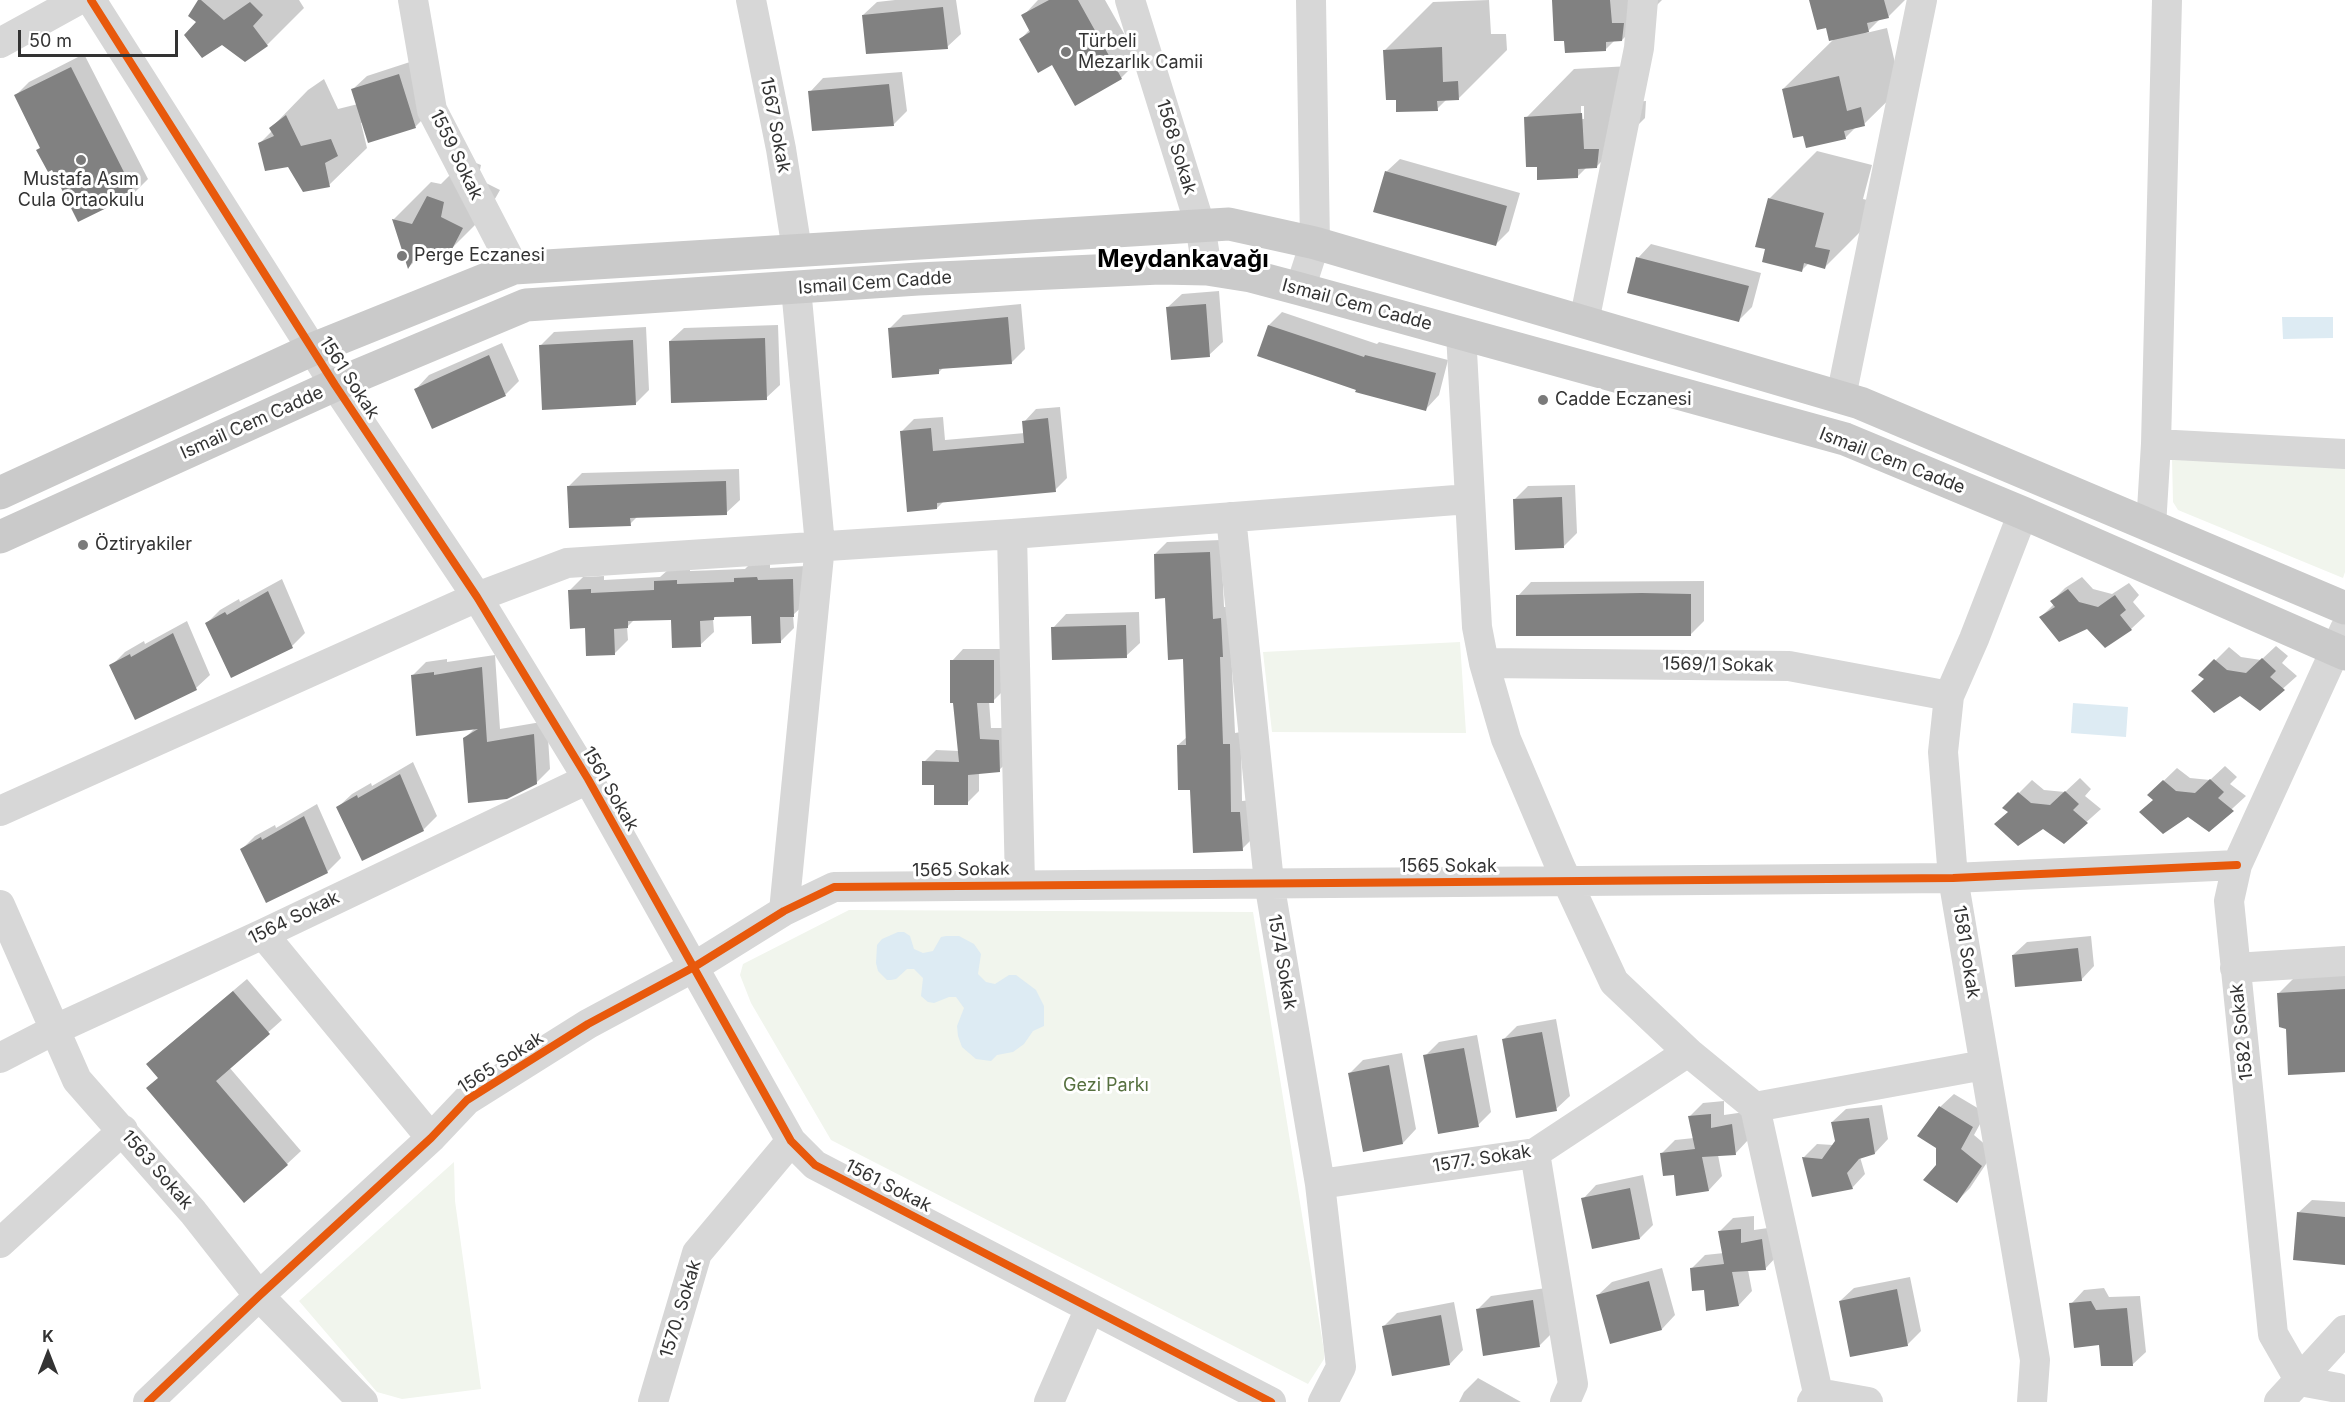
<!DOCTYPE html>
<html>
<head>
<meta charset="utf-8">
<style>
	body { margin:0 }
	#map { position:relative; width:2345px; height:1402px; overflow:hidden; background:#fff; font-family:Inter,sans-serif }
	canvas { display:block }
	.north { position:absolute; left:18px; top:1324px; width:60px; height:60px; -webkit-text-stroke:4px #fff; paint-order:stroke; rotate:0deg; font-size:16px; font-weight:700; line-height:24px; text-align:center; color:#333 }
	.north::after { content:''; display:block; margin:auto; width:21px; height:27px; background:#333; clip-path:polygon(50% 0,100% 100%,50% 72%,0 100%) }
	.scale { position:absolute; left:18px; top:30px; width:160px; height:27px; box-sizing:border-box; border:3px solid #333; border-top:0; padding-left:8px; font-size:18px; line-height:21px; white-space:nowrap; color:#333; -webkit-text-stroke:4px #fff; paint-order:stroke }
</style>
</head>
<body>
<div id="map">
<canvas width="2345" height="1402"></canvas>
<div class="north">K</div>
<div class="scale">50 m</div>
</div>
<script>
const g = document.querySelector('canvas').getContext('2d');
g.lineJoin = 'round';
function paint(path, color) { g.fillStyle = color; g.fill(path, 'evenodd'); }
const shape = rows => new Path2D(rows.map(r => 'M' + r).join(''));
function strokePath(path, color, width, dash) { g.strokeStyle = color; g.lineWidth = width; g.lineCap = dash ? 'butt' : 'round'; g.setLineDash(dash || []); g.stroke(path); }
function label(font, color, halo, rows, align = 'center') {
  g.font = font + ' Inter,sans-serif'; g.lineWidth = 6; g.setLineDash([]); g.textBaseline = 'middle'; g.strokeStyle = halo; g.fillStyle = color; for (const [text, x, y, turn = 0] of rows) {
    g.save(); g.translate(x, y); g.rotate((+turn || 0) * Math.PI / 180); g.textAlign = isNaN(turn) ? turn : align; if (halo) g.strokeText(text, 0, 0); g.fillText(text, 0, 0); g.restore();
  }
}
paint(shape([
	[2172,458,2345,458,2345,572,2343,578,2178,510,2173,502],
	[1460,642,1466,733,1272,732,1263,652],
	[849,910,1253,912,1324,1351,1324,1359,1308,1384,831,1140,751,1003,740,975,743,964],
	[454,1162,455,1201,481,1389,402,1399,377,1392,299,1301]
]), '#f1f5ed');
paint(shape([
	[2282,317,2333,317,2333,338,2283,339],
	[2073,703,2128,707,2126,737,2071,733],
	[898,932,904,932,910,936,914,949,923,953,933,951,941,937,946,936,959,936,974,944,981,954,978,974,986,982,995,984,1009,975,1016,975,1036,990,1044,1006,1044,1026,1033,1031,1024,1044,1013,1052,997,1055,991,1061,976,1059,962,1047,958,1036,957,1026,964,1008,956,997,949,997,934,1003,928,1002,921,996,923,978,914,969,907,969,896,979,891,980,887,980,878,971,876,963,877,945,882,939]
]), '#ddebf3');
paint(shape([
	[199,0,299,0,304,8,267,45,222,43,198,21],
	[895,0,956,0,961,34,947,47,863,15,877,2],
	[1038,0,1105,0,1139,60,1121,78,1053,63,1021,39,1030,29,1023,16],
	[1489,0,1491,34,1506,34,1507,50,1458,99,1447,99,1437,109,1397,98,1385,50,1433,2],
	[1553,0,1662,0,1622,40,1615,40,1605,50,1565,39],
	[1811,0,1905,0,1888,17,1881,18,1866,33,1887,28,1895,63,1913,76,1864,124,1857,126,1845,138,1804,134,1783,89,1835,38],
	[84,54,148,179,134,193,79,220,16,95,29,82],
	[413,61,429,113,416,126,369,141,364,122,361,123,367,148,329,185,289,166,259,144,272,131,271,128,308,90,324,79,338,109,358,104,353,89,367,76],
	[1630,66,1632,102,1646,101,1645,118,1597,166,1587,167,1578,176,1538,165,1526,118,1574,69],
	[1581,106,1584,106,1584,119,1581,119],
	[902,72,907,111,894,124,810,92,823,78],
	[1817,151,1872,165,1863,199,1877,202,1873,219,1825,267,1809,263,1801,271,1767,248,1769,199],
	[466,159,481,165,478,179,500,190,487,213,449,251,428,247,409,267,394,219,431,182,441,184],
	[1400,159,1520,193,1509,231,1495,245,1386,172],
	[1651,244,1761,273,1752,307,1739,320,1638,258],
	[1219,291,1223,342,1209,355,1168,307,1182,294],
	[1021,304,1025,349,1011,363,943,368,939,372,890,328,903,315],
	[1282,312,1377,344,1379,342,1448,360,1439,395,1426,409,1259,355,1269,325],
	[778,325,780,385,766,398,670,341,684,328],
	[646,327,649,390,635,404,541,345,554,332],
	[502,343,519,381,506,394,432,427,416,389,429,375],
	[1060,407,1067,478,1055,490,944,501,937,508,902,431,914,419,943,417,945,440,1025,433,1024,422,1036,409],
	[739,469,740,500,726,513,638,516,630,524,569,486,582,473],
	[1575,485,1577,533,1564,546,1514,500,1528,486],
	[1221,540,1224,607,1232,607,1231,647,1235,733,1241,732,1242,801,1252,800,1254,837,1242,849,1191,788,1178,745,1187,737,1184,657,1155,554,1167,542],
	[770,564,770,568,806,566,807,602,793,615,794,628,780,642,752,615,716,616,713,619,714,632,700,645,672,618,635,619,627,627,628,640,614,654,586,626,570,590,583,577,604,576,604,580,660,577,669,569,690,568,690,571,745,569,749,565],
	[2082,577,2093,589,2112,594,2129,583,2139,595,2133,602,2145,616,2131,629,2105,646,2087,627,2041,617,2054,604,2052,601,2065,588],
	[282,579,305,633,292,646,206,624,220,610,239,599,240,602],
	[1704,581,1704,621,1691,634,1518,596,1531,582],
	[1139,612,1140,643,1126,656,1053,628,1066,614],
	[187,621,210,675,196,688,136,718,111,666,125,652,144,641,145,644],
	[2276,646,2288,656,2282,663,2297,676,2260,709,2240,694,2201,675,2229,647,2241,657,2261,660],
	[963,649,1005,649,1005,689,993,701,989,701,991,728,1011,728,1011,759,999,770,979,772,979,791,967,803,935,783,924,762,936,750,959,751,952,661],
	[495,655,500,729,547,721,550,769,536,783,464,739,475,728,412,676,426,662,447,659,447,662],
	[413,762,437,816,423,830,363,859,338,807,352,794,371,783,372,786],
	[2225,766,2237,777,2230,784,2246,796,2209,830,2188,815,2149,795,2177,768,2190,778,2210,780],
	[2080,778,2091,789,2085,796,2101,809,2064,842,2043,827,2004,808,2032,780,2044,790,2065,792],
	[317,804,341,858,327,872,242,849,255,836,275,825,276,828],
	[2091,936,2094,966,2081,980,2013,955,2027,942],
	[2345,973,2345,1070,2287,1028,2279,993,2297,975],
	[247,979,282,1020,229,1067,301,1151,287,1164,159,1077,162,1051],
	[1556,1019,1570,1096,1556,1109,1503,1040,1517,1026],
	[1477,1035,1491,1112,1478,1125,1425,1056,1439,1042],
	[1402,1053,1416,1129,1403,1143,1350,1073,1363,1060],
	[1954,1094,1986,1113,1974,1135,1994,1152,1970,1188,1957,1201,1937,1166,1940,1107],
	[1724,1101,1724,1115,1745,1112,1748,1140,1735,1154,1718,1155,1722,1176,1709,1190,1676,1174,1661,1154,1675,1140,1694,1138,1690,1116,1703,1103],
	[1882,1105,1888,1139,1875,1153,1860,1157,1865,1174,1852,1188,1804,1157,1817,1144,1833,1145,1836,1141,1832,1122,1846,1109],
	[1643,1175,1653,1225,1640,1238,1583,1199,1596,1185],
	[2312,1200,2345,1202,2345,1263,2298,1213],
	[1754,1216,1754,1230,1775,1227,1778,1255,1765,1269,1748,1270,1752,1291,1739,1305,1706,1289,1691,1269,1705,1255,1724,1253,1720,1231,1733,1218],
	[1662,1268,1675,1315,1662,1329,1598,1295,1612,1282],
	[1910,1277,1921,1331,1907,1345,1840,1301,1854,1288],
	[1546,1288,1553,1332,1540,1345,1477,1310,1491,1296],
	[2104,1288,2109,1297,2140,1296,2146,1352,2132,1365,2100,1343,2071,1304,2084,1290],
	[1454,1302,1463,1350,1450,1364,1384,1326,1397,1313],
	[1478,1378,1521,1402,1459,1402,1464,1392]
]), '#0003');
paint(shape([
	[198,0,201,0,224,20,250,2,263,15,253,26,268,46,245,62,222,45,202,58,184,35,196,22,188,16],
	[1049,0,1078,0,1122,79,1075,106,1052,65,1038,73,1019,39,1030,32,1021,15],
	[1552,0,1610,0,1612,23,1624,23,1622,41,1606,42,1606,51,1565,53,1564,41,1554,41],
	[1809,0,1884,0,1889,18,1867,23,1869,32,1829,41,1826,28,1817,30],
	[943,7,948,49,866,54,862,15],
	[1442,47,1443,82,1458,81,1459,100,1437,101,1438,111,1396,112,1396,100,1386,100,1383,50],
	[71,67,135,194,78,222,52,170,48,172,36,150,40,148,14,95],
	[399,74,416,128,368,143,351,89],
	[1839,76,1847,111,1861,107,1865,126,1844,131,1846,139,1806,148,1803,136,1793,138,1782,89],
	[889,84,894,126,812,131,808,91],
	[1582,113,1584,149,1599,149,1597,168,1578,169,1578,178,1537,180,1537,167,1526,167,1524,117],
	[286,115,301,146,331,139,338,156,325,163,330,187,303,192,288,167,265,171,258,143,274,136,269,128],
	[1385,171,1507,206,1496,246,1373,212],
	[427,196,444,202,441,217,463,228,450,253,421,247,408,269,392,219,412,224],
	[1768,198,1824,213,1815,247,1830,250,1825,269,1804,263,1802,272,1762,262,1765,249,1755,247],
	[1636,257,1749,286,1739,322,1627,293],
	[1206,304,1210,357,1171,360,1166,307],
	[1008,317,1012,364,939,369,939,374,892,378,888,328],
	[1268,325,1364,357,1365,355,1436,373,1426,411,1355,392,1356,390,1257,356],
	[765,338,767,400,671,403,669,341],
	[633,340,636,405,542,410,539,345],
	[489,355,506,396,432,429,414,389],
	[1048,418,1056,492,937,503,937,509,907,512,900,431,931,428,933,451,1024,443,1022,421],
	[726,481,727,515,630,518,631,526,569,528,567,486],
	[1562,497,1564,548,1515,550,1513,499],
	[1210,552,1213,619,1221,618,1223,657,1220,657,1223,744,1230,744,1231,812,1240,812,1243,851,1193,853,1190,790,1178,790,1177,745,1186,745,1183,659,1168,660,1165,598,1155,599,1154,554],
	[757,577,758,580,793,579,794,617,780,617,781,643,752,644,751,616,714,617,714,620,700,621,701,647,672,648,671,620,628,621,628,628,614,629,615,655,586,656,585,628,570,629,568,590,591,589,591,593,654,590,654,581,677,580,677,584,734,582,734,578],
	[2068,589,2079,602,2098,607,2115,595,2126,610,2120,615,2132,630,2105,648,2087,629,2059,642,2039,617,2055,607,2050,601],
	[268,591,293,648,231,678,205,623,225,612,227,615],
	[1642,593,1691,594,1691,636,1516,636,1516,595],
	[1126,625,1127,658,1052,660,1051,627],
	[173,633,197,690,135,720,109,665,130,654,131,657],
	[2262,658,2276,671,2270,677,2285,690,2260,711,2240,696,2214,713,2191,691,2204,679,2198,675,2214,659,2227,670,2246,673],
	[950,660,994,660,994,703,977,703,980,739,999,740,1000,772,968,775,968,805,934,805,934,785,922,785,922,761,959,762,953,703,950,703],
	[482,667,487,742,534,734,537,784,507,799,468,803,463,738,478,729,416,736,411,675,434,672,434,675],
	[400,774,424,831,362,861,336,807,357,795,358,798],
	[2210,779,2224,792,2218,798,2234,811,2209,832,2188,817,2163,834,2139,812,2153,800,2147,795,2163,780,2176,791,2195,793],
	[2065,791,2079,804,2073,810,2088,823,2064,844,2043,829,2018,846,1994,824,2008,812,2002,808,2018,792,2031,803,2050,805],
	[304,816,328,873,266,903,240,849,261,837,262,840],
	[2078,948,2082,981,2015,987,2012,955],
	[2345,989,2345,1072,2288,1075,2286,1029,2279,1027,2277,993],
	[233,991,270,1034,216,1081,288,1165,244,1203,146,1088,158,1078,146,1064],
	[1542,1032,1557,1111,1516,1118,1502,1039],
	[1464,1048,1479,1127,1438,1134,1423,1055],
	[1389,1065,1403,1144,1363,1152,1348,1073],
	[1939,1106,1973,1127,1961,1149,1982,1166,1957,1203,1923,1180,1936,1165,1936,1148,1917,1136],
	[1711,1114,1711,1128,1732,1124,1736,1155,1702,1157,1709,1191,1676,1196,1674,1175,1663,1176,1660,1153,1695,1149,1688,1116],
	[1869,1118,1875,1154,1859,1159,1847,1173,1853,1189,1812,1197,1802,1157,1822,1159,1835,1141,1831,1122],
	[1630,1188,1640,1239,1592,1249,1581,1198],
	[2297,1212,2345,1217,2345,1265,2293,1260],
	[1741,1229,1741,1243,1762,1239,1766,1270,1732,1272,1739,1306,1706,1311,1704,1290,1692,1291,1690,1268,1724,1264,1718,1231],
	[1649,1281,1662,1330,1610,1344,1596,1295],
	[1897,1289,1908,1346,1850,1357,1839,1301],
	[1533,1300,1540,1347,1483,1356,1476,1309],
	[2091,1301,2096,1310,2127,1308,2133,1366,2101,1366,2099,1345,2074,1348,2069,1303],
	[1441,1315,1450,1365,1392,1376,1382,1326]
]), '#818181');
strokePath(shape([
	[91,0,335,385,477,597,588,779,791,1141,815,1165,1271,1402],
	[413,0,432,110,514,268],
	[751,0,781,149,797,250],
	[1130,0,1200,225,1207,269],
	[0,43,78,0],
	[1300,289,1315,243,1311,0],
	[1584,322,1639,48,1643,0],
	[1461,333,1477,627,1484,663,1506,739,1560,866,1614,982,1688,1052,1755,1107,1818,1393],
	[1841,397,1922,0],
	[2156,444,2345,454],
	[2023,513,1974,639,1949,696,1943,752,1953,878,2035,1360,2032,1402],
	[1231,517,1269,882,1320,1184,1341,1367,1323,1402],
	[2151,526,2156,444,2167,0],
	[1012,534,1020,884],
	[2345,629,2237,865,2229,901,2273,1334,2300,1381,2338,1388,2345,1394],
	[1484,663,1789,666,1949,696],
	[0,811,477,597,567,563,1012,534,1469,499],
	[0,905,77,1080,193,1212,259,1296,363,1402],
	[784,911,820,545,796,288],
	[263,934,431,1138],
	[2235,968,2345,961],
	[0,1058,54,1030,263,934,588,779],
	[1755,1107,1984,1065],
	[1535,1153,1573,1384,1565,1402],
	[1320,1184,1535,1153,1688,1052],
	[0,1243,123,1130],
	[148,1402,259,1296,431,1138,467,1100,588,1024,694,967,784,911,834,887,1953,878,2237,865],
	[653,1402,697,1253,791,1141],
	[1049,1402,1090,1308],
	[1812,1402,1818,1393,1868,1402],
	[2279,1402,2345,1330]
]), '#d7d7d7', 30);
strokePath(shape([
	[0,493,313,349,514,268,1229,224,1315,243,1860,403,2345,608],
	[0,537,335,385,526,305,918,279,1160,268,1207,269,1251,276,1300,289,1845,439,2023,513,2345,654]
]), '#cacaca', 33);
strokePath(shape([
	[91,0,335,385,477,597,588,779,791,1141,815,1165,1271,1402],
	[148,1402,259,1296,431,1138,467,1100,588,1024,694,967,784,911,834,887,1953,878,2237,865]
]), '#e8590c', 8);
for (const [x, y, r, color] of [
	[1066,52,6,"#7a7a7a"],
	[81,160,6,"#7a7a7a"],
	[402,256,6,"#7a7a7a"],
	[1543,400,6,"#7a7a7a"],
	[83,545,6,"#7a7a7a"]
]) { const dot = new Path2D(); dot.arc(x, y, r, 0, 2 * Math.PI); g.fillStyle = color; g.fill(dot); strokePath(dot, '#fff', 2); }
label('18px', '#333', '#fff', [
	["Türbeli",1078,42],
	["Mezarlık Camii",1078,63],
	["Mustafa Asım",81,180,"center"],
	["Cula Ortaokulu",81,201,"center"],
	["Perge Eczanesi",414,256],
	["Cadde Eczanesi",1555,400],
	["Öztiryakiler",95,545]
], 'left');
label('18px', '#333', '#fff', [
	["1567 Sokak",775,125,79],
	["1568 Sokak",1176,147,73],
	["1559 Sokak",456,155,64],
	["Ismail Cem Cadde",875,283,-4],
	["Ismail Cem Cadde",1357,305,15],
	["1561 Sokak",349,378,57],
	["Ismail Cem Cadde",252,423,-24],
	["Ismail Cem Cadde",1892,461,21],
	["1569/1 Sokak",1718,665,1],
	["1561 Sokak",610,789,60],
	["1565 Sokak",1448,867],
	["1565 Sokak",961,870,-1],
	["1564 Sokak",294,918,-26],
	["1581 Sokak",1966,952,81],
	["1574 Sokak",1282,962,80],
	["1582 Sokak",2242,1032,-96],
	["1565 Sokak",501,1063,-33],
	["1577. Sokak",1482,1159,-9],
	["1563 Sokak",157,1170,49],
	["1561 Sokak",888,1186,27],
	["1570. Sokak",681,1309,-73]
]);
label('18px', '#56703f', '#fff', [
	["Gezi Parkı",1106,1086]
]);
label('bold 24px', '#000', '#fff', [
	["Meydankavağı",1183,260]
]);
</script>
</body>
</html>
